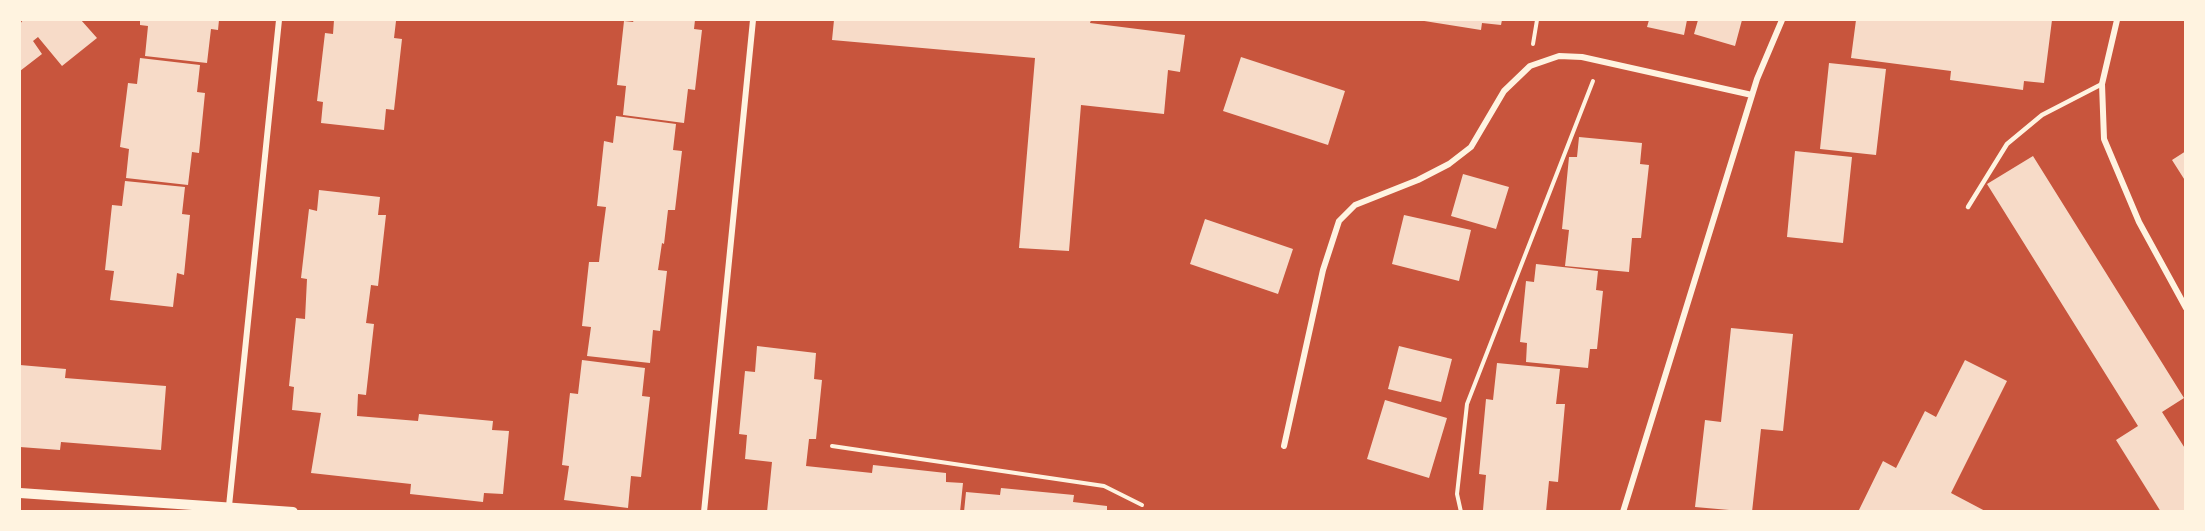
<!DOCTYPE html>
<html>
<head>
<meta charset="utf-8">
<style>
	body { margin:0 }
	#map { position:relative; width:2205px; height:531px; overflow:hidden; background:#c8553d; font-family:"DM Sans",sans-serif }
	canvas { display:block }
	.frame { position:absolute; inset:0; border:21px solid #fff3e0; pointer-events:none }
</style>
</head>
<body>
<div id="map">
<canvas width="2205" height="531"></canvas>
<div class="frame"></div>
</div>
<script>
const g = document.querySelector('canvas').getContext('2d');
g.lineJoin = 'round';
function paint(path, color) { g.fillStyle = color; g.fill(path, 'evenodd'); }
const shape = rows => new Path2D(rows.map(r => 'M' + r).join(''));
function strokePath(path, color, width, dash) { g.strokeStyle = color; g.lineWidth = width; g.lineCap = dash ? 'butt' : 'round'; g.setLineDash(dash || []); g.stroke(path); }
paint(shape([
	[23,20,81,20,97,38,62,66,38,37,33,41,42,54,20,71,20,24],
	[140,20,219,20,218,30,211,29,207,63,145,56,148,26,140,25],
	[334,20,396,21,394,38,402,39,394,110,386,109,384,130,321,123,323,102,317,101,325,33,333,34],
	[634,20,695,20,694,29,702,30,695,90,688,89,684,123,623,115,626,86,617,85,624,21,633,22],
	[834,20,1091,20,1090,23,1185,35,1180,72,1168,70,1164,114,1081,105,1069,251,1019,248,1035,58,832,40],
	[1418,20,1502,20,1501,25,1482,23,1481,30],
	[1649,20,1687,20,1684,35,1647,27],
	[1698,20,1742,20,1735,46,1694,34],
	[1856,20,2052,20,2044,83,2024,81,2023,90,1950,80,1951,71,1851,58],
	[1241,57,1345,91,1328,145,1223,111],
	[140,58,200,65,197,92,205,93,199,153,192,152,188,185,126,178,129,149,120,147,128,83,137,84],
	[1829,63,1886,69,1876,155,1820,149],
	[616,116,676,124,673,150,682,151,675,210,668,210,664,244,662,243,658,270,667,271,660,331,653,330,650,363,587,356,591,327,582,326,589,262,599,262,602,237,606,207,597,206,604,141,613,143],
	[1579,137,1642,143,1640,164,1649,165,1641,238,1632,238,1629,272,1565,266,1569,230,1562,229,1569,157,1577,157],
	[1795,151,1852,157,1843,243,1787,237],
	[2186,151,2186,182,2172,160],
	[2033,156,2184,398,2162,412,2186,450,2186,512,2161,512,2116,440,2138,426,1987,184],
	[1463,174,1509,187,1496,229,1451,216],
	[125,181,185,187,182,214,190,215,184,275,177,273,173,307,110,300,114,271,105,270,112,205,122,206],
	[319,190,380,197,378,215,386,215,378,286,371,285,366,323,374,324,366,395,358,394,357,416,418,421,419,414,493,421,492,430,509,431,503,494,484,493,483,502,410,494,411,484,311,473,321,413,292,410,294,387,289,386,296,318,305,319,307,279,301,278,309,209,317,211],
	[1404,215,1471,230,1459,281,1392,264],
	[1205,219,1293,249,1278,294,1190,264],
	[1536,264,1598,271,1596,290,1603,291,1597,349,1590,349,1588,368,1526,362,1527,343,1520,342,1526,281,1534,282],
	[1731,328,1793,334,1783,431,1761,429,1752,512,1695,507,1705,420,1721,422],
	[757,346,816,353,814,379,822,380,816,439,809,439,806,466,872,473,873,465,946,473,946,482,963,483,960,512,767,512,772,462,745,459,747,435,739,434,745,371,755,372],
	[1399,346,1452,359,1441,402,1388,389],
	[582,360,645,368,642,396,650,397,641,477,631,476,628,508,564,500,569,466,562,465,570,393,578,394],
	[1965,360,2007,381,1951,493,1987,512,1858,512,1883,461,1896,468,1925,411,1936,417],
	[1497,363,1560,369,1556,404,1565,404,1558,482,1549,481,1546,512,1483,510,1486,475,1479,474,1486,399,1493,400],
	[20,365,66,369,65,378,166,386,161,450,61,442,60,450,20,447],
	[1385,400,1447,418,1429,478,1367,459],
	[1001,488,1074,495,1073,502,1107,506,1107,512,964,512,966,492,1000,495]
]), '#f7dbc8');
strokePath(shape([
	[1533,44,1537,20],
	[832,446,1104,486,1142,505],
	[1461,512,1457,494,1467,404,1593,81]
]), '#fff3e0', 4);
strokePath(shape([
	[1968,207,2007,144,2042,115,2102,84]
]), '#fff3e0', 4.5);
strokePath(shape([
	[2117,20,2102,84,2104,139,2139,222,2186,308],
	[1284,446,1323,270,1339,221,1355,205,1418,180,1449,164,1471,147,1504,91,1530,66,1559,56,1582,57,1752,95],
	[229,506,279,20],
	[704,512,753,20],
	[1623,512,1757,79,1782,20]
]), '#fff3e0', 6);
strokePath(shape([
	[20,493,293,512]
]), '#fff3e0', 10);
</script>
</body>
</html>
